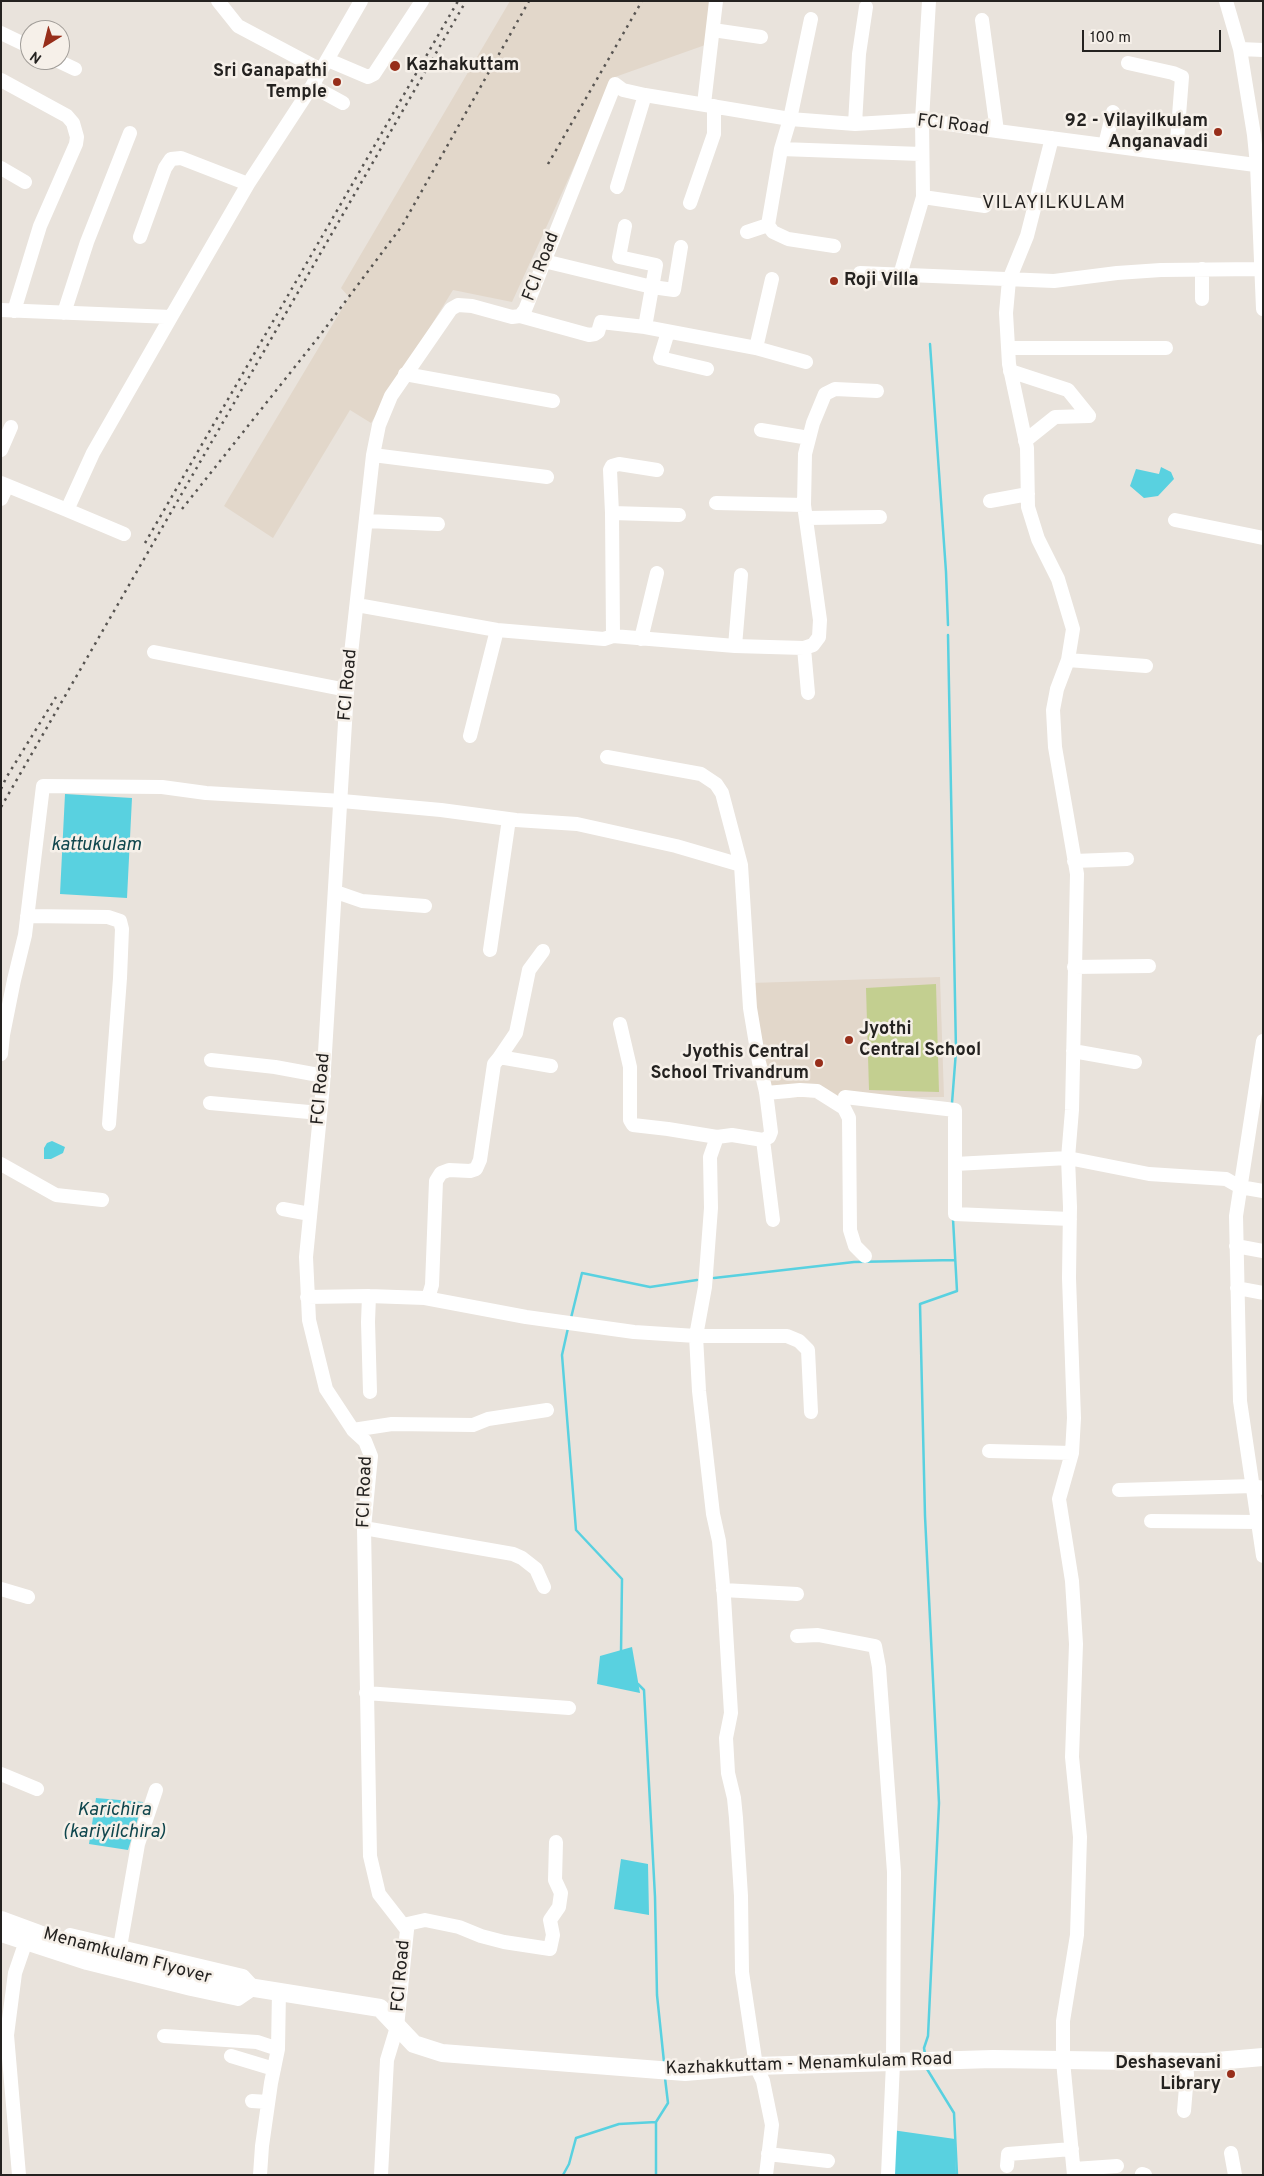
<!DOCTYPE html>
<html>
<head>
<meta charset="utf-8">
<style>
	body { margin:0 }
	#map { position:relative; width:1264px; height:2176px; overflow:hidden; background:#e9e3dc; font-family:Overpass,sans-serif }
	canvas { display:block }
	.frame { position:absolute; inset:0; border:2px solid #242220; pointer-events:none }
	.north { position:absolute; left:20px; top:20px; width:50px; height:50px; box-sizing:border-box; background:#f6f0e9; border:1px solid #a29e99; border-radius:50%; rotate:216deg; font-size:14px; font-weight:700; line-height:20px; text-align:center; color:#242220 }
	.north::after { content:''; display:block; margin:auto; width:18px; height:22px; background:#972e1a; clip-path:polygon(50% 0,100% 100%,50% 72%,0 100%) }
	.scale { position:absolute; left:1082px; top:30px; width:139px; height:22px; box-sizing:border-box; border:2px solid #242220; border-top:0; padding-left:6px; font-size:15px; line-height:18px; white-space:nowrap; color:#242220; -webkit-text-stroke:4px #f6f0e9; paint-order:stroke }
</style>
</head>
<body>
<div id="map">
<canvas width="1264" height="2176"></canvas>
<div class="frame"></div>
<div class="north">N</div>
<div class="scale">100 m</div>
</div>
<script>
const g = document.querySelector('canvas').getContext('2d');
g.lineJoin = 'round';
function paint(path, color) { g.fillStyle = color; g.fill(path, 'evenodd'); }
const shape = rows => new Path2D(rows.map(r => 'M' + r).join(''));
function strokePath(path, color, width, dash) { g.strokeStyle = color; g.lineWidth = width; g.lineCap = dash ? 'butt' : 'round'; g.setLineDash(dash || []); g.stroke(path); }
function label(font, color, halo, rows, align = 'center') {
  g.font = font + ' Overpass,sans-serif'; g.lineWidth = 5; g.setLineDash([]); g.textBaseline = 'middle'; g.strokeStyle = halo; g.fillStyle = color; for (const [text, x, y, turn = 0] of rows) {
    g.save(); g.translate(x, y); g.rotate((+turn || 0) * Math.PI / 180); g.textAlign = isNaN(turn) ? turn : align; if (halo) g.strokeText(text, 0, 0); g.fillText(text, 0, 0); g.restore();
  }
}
paint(shape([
	[510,1,714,1,708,44,615,77,512,302,453,290,371,423,350,410,273,538,224,506,349,297,341,288],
	[940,977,944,1097,763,1098,751,983]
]), '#e2d7ca');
paint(shape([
	[936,984,939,1092,869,1090,866,988]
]), '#c3cf90');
paint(shape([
	[1161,467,1171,472,1174,479,1158,496,1144,498,1130,486,1136,469,1159,474],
	[65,794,132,798,127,898,60,894],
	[52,1141,65,1147,63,1153,51,1159,44,1159,44,1148,47,1143],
	[632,1647,640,1693,597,1684,600,1656],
	[96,1798,143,1802,128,1850,89,1844],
	[621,1859,648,1864,649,1915,614,1909],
	[892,2130,955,2139,956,2175,892,2175]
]), '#59d1e0');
strokePath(shape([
	[930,344,946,572,948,625],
	[948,635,956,1051,952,1103],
	[714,1278,854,1262,955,1260],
	[571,1318,582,1273,650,1287,697,1280],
	[568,1328,562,1355,576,1530,622,1579,621,1653],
	[638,1684,644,1690,655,1897,657,1995,664,2062],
	[925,2054,924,2048,928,2036,939,1803,925,1516,920,1304,957,1291,953,1219],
	[927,2069,954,2113,957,2175],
	[656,2122,668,2103,665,2078],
	[563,2175,569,2164,576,2138,619,2124,656,2122,656,2175]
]), '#59d1e0', 2.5);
strokePath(shape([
	[218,1,238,26,321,70],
	[1226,1,1240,49,1254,135,1257,165,1263,309],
	[811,19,790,119,781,149,768,225,773,232,788,239,834,246],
	[982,20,997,131],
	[713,30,761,37],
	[1,33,30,47],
	[1240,49,1263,50],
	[56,60,75,69],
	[328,60,368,77,374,74,422,1],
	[1128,63,1173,73,1182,77,1176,154],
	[1,80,67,116,73,123,77,137,76,144,40,226,14,311],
	[312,86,343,103],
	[704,104,716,1],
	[855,124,859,54,866,7],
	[1052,138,1027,236,1009,280,1006,313,1009,364,1027,448,1028,507,1038,539,1058,579,1073,629,1068,660,1057,689,1053,710,1055,747,1077,874,1072,1110,1068,1158,1070,1207,1069,1278,1074,1418,1072,1453,1059,1499,1072,1581,1076,1644,1072,1757,1080,1837,1077,1935,1063,2021,1063,2061,1074,2175],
	[1105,145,1113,112],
	[781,149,921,154],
	[1,168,25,182],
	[617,187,645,95],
	[923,197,985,206],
	[690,203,714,134,714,106],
	[625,226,619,257,656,265,645,327,756,348,806,362],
	[747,232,768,225],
	[140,237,165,168,171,159,181,158,248,184],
	[544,261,652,287,674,290,681,247],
	[860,273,1054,281,1117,273,1161,270,1260,269],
	[900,275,923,197,922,120,929,1],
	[1202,299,1202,269],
	[1,310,171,317,248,184,312,86,361,1],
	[64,313,87,242,130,133],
	[520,316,589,335,595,334,598,332,601,322,645,327],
	[668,332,660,358,707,369],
	[756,348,772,279],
	[1008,348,1166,348],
	[1010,371,1068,390,1089,416],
	[405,374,553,401],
	[761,430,809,438],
	[1025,441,1055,417,1089,416],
	[1,450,11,427],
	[373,455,547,477],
	[1,483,67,510,93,453,171,317],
	[1,499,7,486],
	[990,501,1028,494],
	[804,505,805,454,813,423,825,394,835,389,877,391],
	[67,510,124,534],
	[612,513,679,515],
	[807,518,880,517],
	[1175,520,1263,538],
	[366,521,438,524],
	[357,605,497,630,604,639,613,636,735,646,804,648,813,645,819,637,820,620,804,505,716,503],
	[613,636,612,513,610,470,612,466,619,464,657,470],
	[641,639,657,573],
	[735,646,741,575],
	[804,648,808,693],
	[154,652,347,690],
	[1068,660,1146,666],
	[470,736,497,630],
	[607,757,701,774,716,784,722,793,741,865,750,1008,759,1062,766,1092,771,1132,769,1137,763,1140,732,1135,717,1137,710,1157,711,1208,705,1287,696,1336,699,1391,713,1514,719,1541,724,1597,731,1713,726,1738,728,1773,734,1798,736,1818,741,1896,742,1972,756,2066,763,2081,772,2125,766,2175],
	[1074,861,1127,859],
	[336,892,362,901,425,906],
	[27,916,108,917,120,921,122,929,120,978,109,1124],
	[490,950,509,819],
	[1074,967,1149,966],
	[620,1024,630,1067,630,1120,633,1125,668,1129,717,1137],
	[1,1035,3,1035,14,980,25,935,43,786,162,787,206,793,342,801,441,810,516,820,577,824,676,846,741,865],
	[1263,1041,1236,1216,1240,1401,1263,1556],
	[1073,1051,1135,1062],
	[1,1054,3,1035],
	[499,1058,516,1033,529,970,543,951],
	[211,1060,275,1067,324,1076],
	[766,1093,800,1090,817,1091,844,1108,849,1118,850,1230,855,1246,865,1256],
	[845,1097,955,1110,955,1214,1070,1219],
	[210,1103,320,1113],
	[763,1140,773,1220],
	[1,1164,56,1195,102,1200],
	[955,1164,1068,1158,1149,1174,1226,1179,1240,1187,1263,1191],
	[283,1209,310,1214],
	[1236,1246,1263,1251],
	[1237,1288,1263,1293],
	[369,1296,368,1322,370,1392],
	[307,1297,369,1296,425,1298,429,1295,432,1285,436,1181,441,1173,449,1170,470,1171,476,1169,480,1160,494,1064,499,1058,505,1058,551,1066],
	[425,1298,526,1317,634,1332,696,1336,787,1336,799,1341,808,1350,811,1412],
	[353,1430,392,1424,473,1425,488,1419,547,1410],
	[989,1451,1072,1453],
	[1119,1490,1253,1486,1263,1488],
	[1151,1521,1258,1522],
	[364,1528,513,1554,522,1558,536,1569,544,1587],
	[1,1589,28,1597],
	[723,1590,797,1594],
	[797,1636,818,1635,875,1646,879,1667,894,1872,893,2063,888,2175],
	[366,1693,569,1708],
	[1,1774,37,1789],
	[403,1925,425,1920,459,1927,481,1936,504,1942,550,1949,553,1935,550,1920,559,1907,561,1893,555,1880,556,1842],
	[1,1935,87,1963,191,1989,238,1999,254,1988,243,1976,70,1935],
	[120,1947,138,1844,156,1790],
	[164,2036,257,2042,278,2049],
	[231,2056,274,2069],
	[252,2101,268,2102],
	[1184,2111,1187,2075,1186,2062],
	[1231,2153,1235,2175],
	[768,2154,828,2161],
	[1007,2166,1008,2154,1072,2149],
	[1074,2169,1117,2166],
	[1142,2174,1145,2175],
	[19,2175,7,2035,15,1973,25,1944],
	[260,2175,262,2146,271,2083,278,2049,279,1991],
	[381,2175,387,2060,397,2027,407,1930,379,1894,370,1856,364,1528,371,1456,365,1441,353,1430,326,1389,309,1320,306,1257,323,1085,347,690,373,455,379,425,391,396,451,309,458,305,472,306,512,317,520,316,525,310,615,84,623,90,645,95,790,119,855,124,922,120,997,131,1263,166]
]), '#fff', 14);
strokePath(shape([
	[1,1920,39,1934,120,1959,236,1985,380,2008,414,2044,442,2053,685,2072,756,2066,993,2059,1205,2062,1263,2057]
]), '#fff', 18);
strokePath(shape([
	[548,164,642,1],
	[182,509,321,334,402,226,529,1],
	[145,543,458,1],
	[1,789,6,778,56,697],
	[1,807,466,1]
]), '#585552', 2.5, [2.5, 5]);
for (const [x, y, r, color] of [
	[395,66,6,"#972e1a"],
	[337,82,5,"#972e1a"],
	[1218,132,5,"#972e1a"],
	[834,281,5,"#972e1a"],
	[849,1040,5,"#972e1a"],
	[819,1063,5,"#972e1a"],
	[1231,2074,5,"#972e1a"]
]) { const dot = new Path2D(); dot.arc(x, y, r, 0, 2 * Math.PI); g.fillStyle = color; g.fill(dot); strokePath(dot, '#f6f0e9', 2); }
label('bold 18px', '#242220', '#f6f0e9', [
	["Kazhakuttam",406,66,"left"],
	["Sri Ganapathi",327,72],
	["Temple",327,93],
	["92 - Vilayilkulam",1208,122],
	["Anganavadi",1208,143],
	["Roji Villa",844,281,"left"],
	["Jyothi",859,1030,"left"],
	["Central School",859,1051,"left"],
	["Jyothis Central",809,1053],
	["School Trivandrum",809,1074],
	["Deshasevani",1221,2064],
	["Library",1221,2085]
], 'right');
label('18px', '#242220', '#f6f0e9', [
	["FCI Road",953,126,7],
	["FCI Road",542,267,-69],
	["FCI Road",349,685,-85],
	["FCI Road",322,1089,-85],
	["FCI Road",366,1492,-88],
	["Menamkulam Flyover",127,1957,15],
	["FCI Road",402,1976,-85],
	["Kazhakkuttam - Menamkulam Road",809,2065,-2]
]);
g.letterSpacing = '1px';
label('19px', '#242220', '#f6f0e9', [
	["VILAYILKULAM",1054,204]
]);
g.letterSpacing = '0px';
label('italic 19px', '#0f464d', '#f6f0e9', [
	["kattukulam",96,846],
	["Karichira",114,1811],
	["(kariyilchira)",114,1833]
]);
</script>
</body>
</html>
